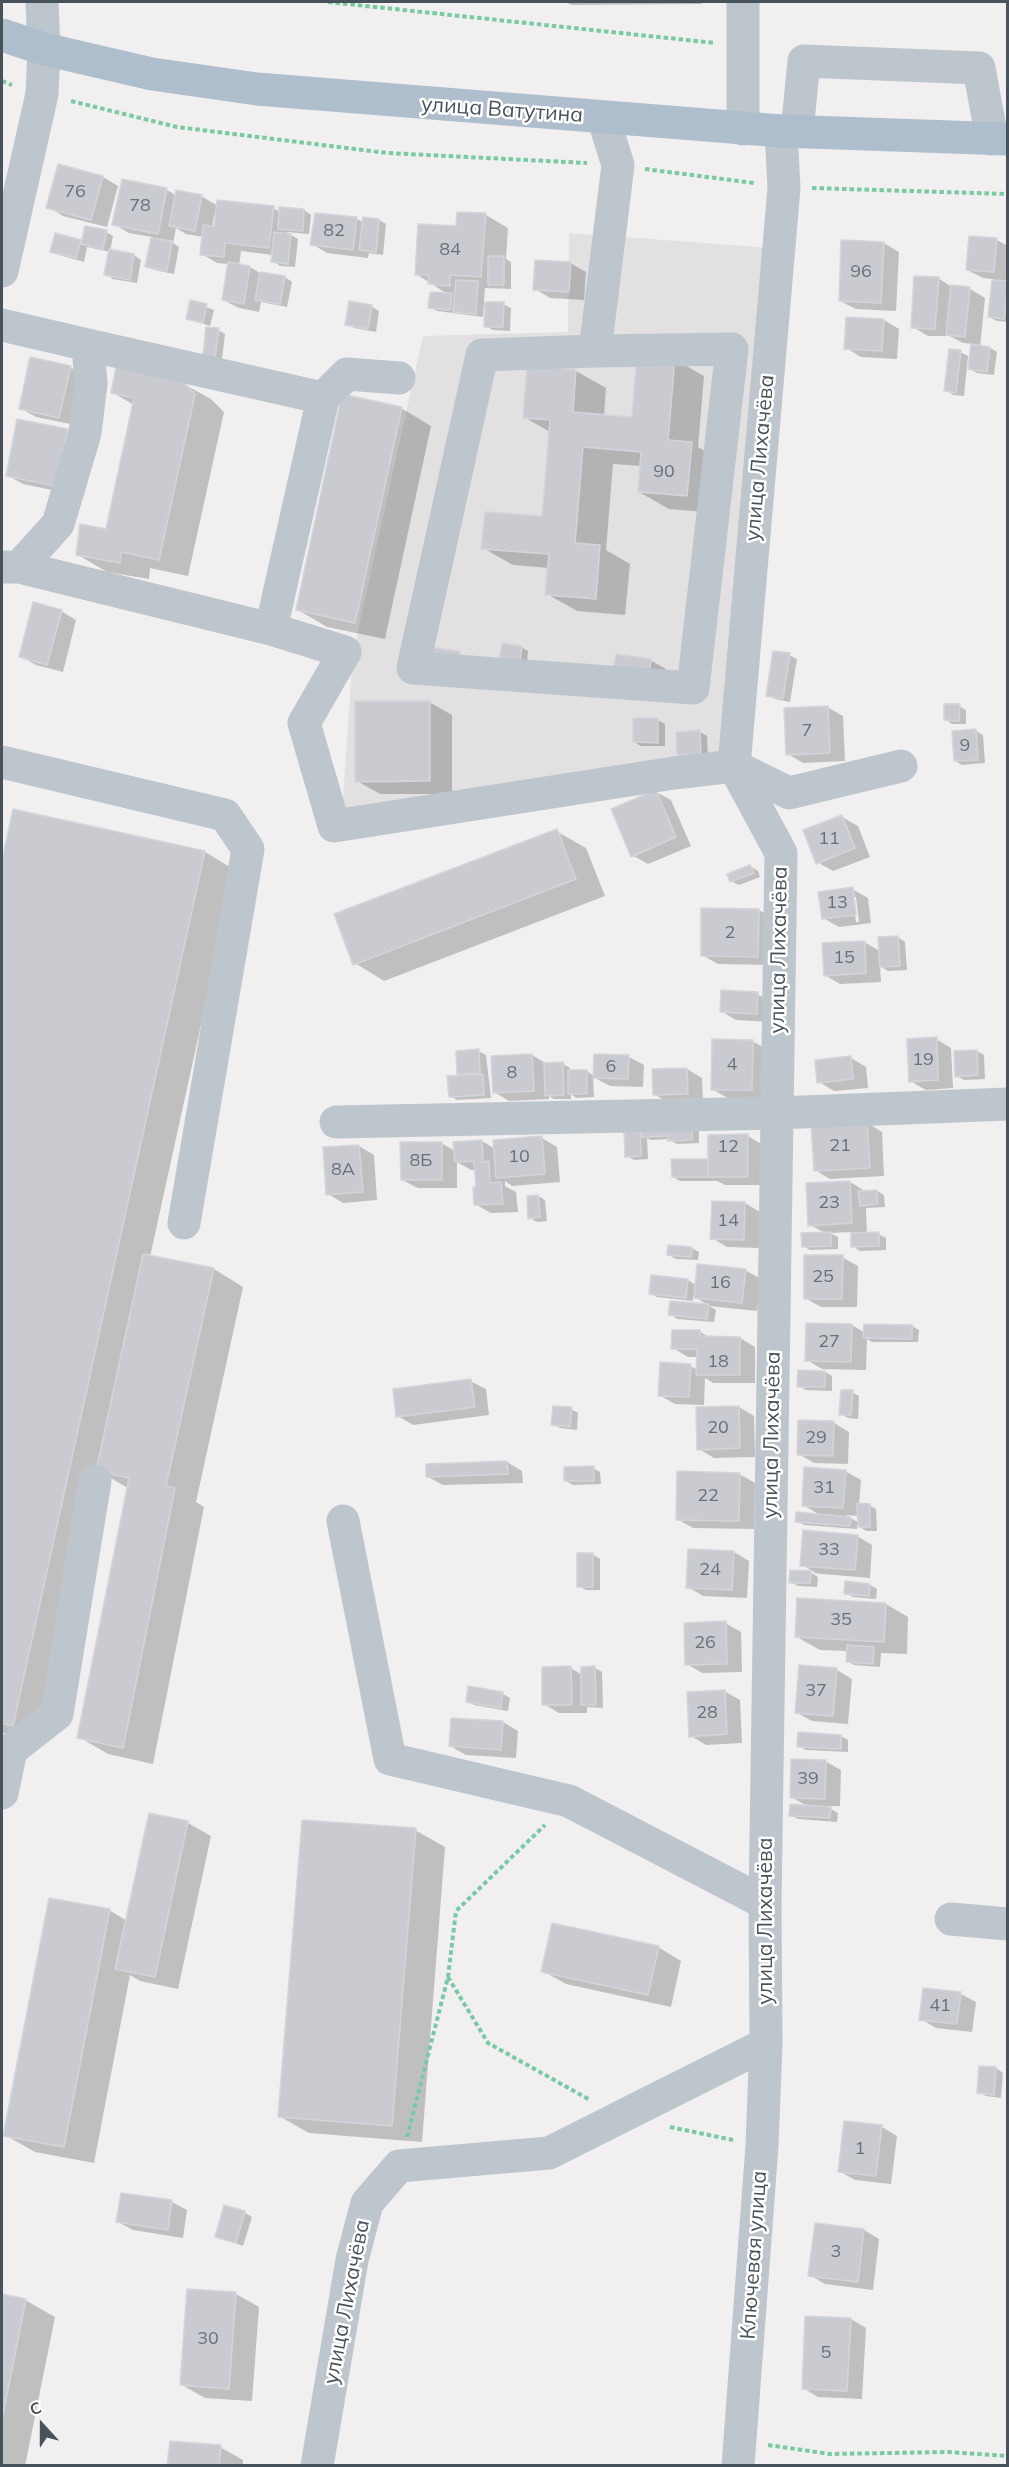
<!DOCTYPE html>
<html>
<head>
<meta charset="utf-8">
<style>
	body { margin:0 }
	#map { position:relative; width:1009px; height:2467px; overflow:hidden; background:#f1efef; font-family:Mulish,sans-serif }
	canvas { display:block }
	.frame { position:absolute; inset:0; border:3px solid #48525b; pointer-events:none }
	.north { position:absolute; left:12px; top:2395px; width:60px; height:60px; -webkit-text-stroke:4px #fff; paint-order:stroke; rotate:339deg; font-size:16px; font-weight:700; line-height:24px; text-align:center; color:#48525b }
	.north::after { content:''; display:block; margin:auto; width:21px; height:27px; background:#48525b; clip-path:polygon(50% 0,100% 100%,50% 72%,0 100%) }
</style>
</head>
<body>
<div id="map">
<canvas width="1009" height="2467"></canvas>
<div class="frame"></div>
<div class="north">С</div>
</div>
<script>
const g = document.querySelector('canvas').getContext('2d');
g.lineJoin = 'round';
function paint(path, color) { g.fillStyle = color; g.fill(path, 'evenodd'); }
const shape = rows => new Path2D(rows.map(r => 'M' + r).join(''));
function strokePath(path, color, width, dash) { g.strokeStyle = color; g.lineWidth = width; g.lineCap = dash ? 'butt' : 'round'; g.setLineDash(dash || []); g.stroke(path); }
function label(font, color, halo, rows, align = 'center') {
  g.font = font + ' Mulish,sans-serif'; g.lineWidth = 5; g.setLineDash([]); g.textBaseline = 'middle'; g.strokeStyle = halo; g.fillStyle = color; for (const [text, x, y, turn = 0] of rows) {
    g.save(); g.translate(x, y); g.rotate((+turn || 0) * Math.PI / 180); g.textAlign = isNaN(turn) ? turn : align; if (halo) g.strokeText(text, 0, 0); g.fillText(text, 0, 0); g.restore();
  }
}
paint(shape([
	[569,233,772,248,726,757,342,813,353,653,423,336,568,332]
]), '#e2e0e0');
paint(shape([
	[565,2,702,2,702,4,572,5],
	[103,177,118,186,107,227,63,216,48,207],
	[167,190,177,196,201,196,218,206,273,208,280,212,304,210,311,215,309,234,286,232,298,239,295,267,280,266,273,261,273,255,241,251,239,266,250,267,260,273,285,277,292,282,287,307,261,302,259,312,239,308,223,300,229,264,217,263,202,254,204,237,186,234,176,228,173,243,179,247,174,274,154,270,147,266,152,237,129,233,114,224],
	[214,216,217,217,215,228,212,228],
	[486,215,508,228,506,259,511,262,511,289,485,288,483,317,437,311,430,307,449,295,416,274,457,227],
	[357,219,364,223,364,219,379,220,386,224,383,255,369,253,368,258,327,253,312,244],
	[106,232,113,236,110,251,134,255,141,260,137,283,113,279,106,274,110,252,87,247,84,262,59,255,52,251,56,235,83,242],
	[997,240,1008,246,1008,280,1003,280,1008,283,1008,322,997,321,989,317,993,279,983,278,967,270],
	[884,243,899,252,896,311,856,309,840,301],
	[570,263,586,272,584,300,550,298,535,289],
	[938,278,952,287,970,289,985,298,980,347,990,348,997,352,994,375,977,373,970,369,973,344,963,343,950,336,928,336,913,327],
	[191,302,214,310,210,326,187,318],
	[350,303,372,307,379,311,376,332,354,328,347,324],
	[503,304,511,308,510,331,493,330,486,326],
	[884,320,899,329,897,359,861,357,846,348],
	[218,330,225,334,222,360,211,359],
	[960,352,968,356,964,396,953,395,946,390],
	[674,359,704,376,698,447,721,461,717,513,669,509,639,492,642,466,613,464,606,550,630,564,625,615,577,611,547,594,549,568,513,565,483,548,544,518,550,432,524,417,576,371,606,388,604,416,634,418],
	[70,367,85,376,75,425,36,417,20,408],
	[180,382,211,399,224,412,188,576,150,568,149,579,107,572,78,555,107,530,134,405,112,392],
	[401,408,431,426,385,639,327,627,298,610],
	[67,430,82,439,71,494,23,484,7,475],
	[61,611,76,620,63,672,36,665,20,656],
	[521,647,528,651,526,674,507,672],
	[789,655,797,659,790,702,775,699,768,695],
	[650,660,666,669,663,691,629,687],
	[429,702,452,715,452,794,380,794,357,781],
	[959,706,966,710,966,724,952,724,945,719],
	[827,707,843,716,845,761,803,763,788,754],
	[635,719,658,720,665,724,665,746,641,746,634,742],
	[976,731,983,735,985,763,962,765,955,761],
	[700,732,707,736,708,757,686,758,678,754],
	[656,792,671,800,691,846,648,864,632,855],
	[14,811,205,852,235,870,150,1257,214,1269,243,1287,196,1502,204,1507,153,1764,108,1754,79,1737,128,1488,102,1473,43,1742,2,1733,2,867],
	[842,817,858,826,870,857,833,871,817,862],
	[556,831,586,848,605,896,384,981,355,963],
	[750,866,758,871,760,877,739,885,731,881],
	[852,889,868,898,871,923,839,927,823,918],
	[853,897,856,897,859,922,856,922],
	[759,910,774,919,773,965,718,964,702,955],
	[898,937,905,942,907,970,888,971,880,966,881,982,840,984,825,975,864,942,880,951],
	[757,994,773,1003,772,1022,736,1020,721,1011],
	[936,1039,951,1048,953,1088,926,1090,910,1081],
	[752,1041,768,1050,767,1098,728,1098,712,1089],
	[478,1051,486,1055,491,1098,457,1100,450,1096,464,1076,459,1073],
	[977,1051,984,1055,985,1079,964,1080,957,1076],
	[532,1055,547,1064,563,1064,570,1068,570,1072,586,1071,595,1076,629,1057,644,1065,643,1087,610,1086,593,1077,594,1097,576,1098,571,1094,571,1099,554,1099,549,1096,549,1099,509,1101,494,1092],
	[851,1058,866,1067,868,1088,834,1091,819,1082],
	[687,1069,702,1078,703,1102,669,1103,654,1094],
	[867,1123,882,1132,884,1176,830,1179,815,1170],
	[699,1126,699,1143,677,1144,669,1139,651,1140,647,1138,648,1159,634,1160,627,1156,625,1130],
	[748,1136,763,1145,763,1185,725,1185,717,1181,680,1181,673,1177,710,1160],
	[542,1138,557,1147,560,1182,512,1186,505,1181,505,1186,516,1192,518,1212,491,1213,475,1204,476,1170,471,1170,457,1162,457,1188,418,1188,402,1180,441,1143,455,1151,482,1141,495,1149],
	[359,1146,374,1155,377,1200,343,1203,328,1194],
	[850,1182,865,1191,877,1191,884,1195,885,1207,866,1208,867,1234,878,1234,886,1238,886,1250,860,1251,853,1246,852,1232,830,1233,838,1237,838,1249,810,1250,803,1246,825,1233,810,1225],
	[538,1196,545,1200,547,1221,537,1222,530,1218],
	[745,1203,760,1212,759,1248,727,1247,712,1238],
	[692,1248,699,1252,698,1260,676,1259,669,1255],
	[842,1257,858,1266,857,1307,821,1307,805,1298],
	[745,1270,761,1279,757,1311,709,1306,716,1310,714,1322,677,1319,670,1314,671,1302,710,1306,693,1296,693,1301,657,1297,650,1293,688,1280,697,1286],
	[852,1325,865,1333,912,1326,919,1330,918,1342,872,1342,867,1339,866,1370,822,1369,807,1360],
	[700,1332,711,1338,740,1338,755,1347,755,1383,713,1383,705,1378,704,1405,675,1404,659,1395,690,1366,698,1370,698,1357,688,1357,673,1348],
	[825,1372,832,1376,832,1391,806,1390,799,1386],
	[470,1381,486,1389,489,1415,413,1425,398,1416],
	[852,1392,859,1396,858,1419,848,1418,841,1414],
	[739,1407,754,1416,755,1457,714,1458,699,1449],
	[571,1409,578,1413,577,1430,560,1428,552,1424],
	[800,1422,834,1423,849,1432,848,1464,814,1463,799,1454],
	[507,1462,522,1471,523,1483,443,1485,428,1477],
	[593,1468,600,1472,601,1484,573,1485,566,1481],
	[845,1471,861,1480,859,1505,869,1505,876,1509,877,1531,866,1531,857,1525,857,1529,804,1525,797,1521,822,1516,803,1505],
	[846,1515,859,1516,859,1523],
	[739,1474,755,1483,754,1529,693,1528,677,1519],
	[857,1536,872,1545,870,1578,811,1573,818,1577,817,1587,798,1586,791,1582,792,1572,816,1573,802,1565],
	[734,1552,749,1561,747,1598,703,1596,688,1587],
	[592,1554,600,1559,600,1590,586,1590,579,1586],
	[870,1585,877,1589,876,1599,853,1597,846,1593],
	[886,1604,908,1617,907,1654,881,1653,880,1667,854,1665,847,1661,848,1651,820,1650,797,1637],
	[725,1623,741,1632,742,1672,702,1673,687,1664],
	[571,1668,582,1675,595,1668,602,1672,603,1708,587,1707,587,1713,559,1713,544,1704],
	[837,1670,852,1679,848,1724,812,1721,796,1712],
	[724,1691,740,1700,742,1743,706,1745,691,1736],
	[503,1694,510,1698,508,1711,474,1705,467,1701],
	[503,1722,518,1731,516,1758,466,1755,450,1746],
	[841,1736,848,1740,848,1752,806,1750,799,1746],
	[825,1761,841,1770,840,1806,826,1806,838,1813,837,1822,798,1819,790,1815,809,1807,791,1797],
	[150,1815,188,1823,211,1836,178,1989,140,1981,130,1975,94,2163,35,2152,5,2135,109,1910,127,1921],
	[415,1830,445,1847,422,2142,309,2133,279,2116],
	[658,1947,681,1961,671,2007,566,1984,543,1971],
	[961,1994,976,2002,972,2032,936,2028,921,2019],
	[996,2068,1003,2073,1001,2098,986,2096,978,2092],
	[882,2127,897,2136,891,2184,855,2180,839,2171],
	[122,2194,172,2202,187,2210,183,2238,133,2230,118,2222],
	[244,2212,252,2217,243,2246,217,2236],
	[864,2230,879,2239,873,2290,825,2284,810,2275],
	[236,2294,259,2307,252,2401,205,2398,182,2385],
	[2,2296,25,2300,55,2317,25,2466,2,2466],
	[851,2319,866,2328,862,2399,818,2397,803,2388],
	[220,2447,243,2460,243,2466,169,2466]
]), '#0003');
const building = shape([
	[58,164,103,176,91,220,46,208,58,164],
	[122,179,167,188,158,234,112,225,122,179],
	[176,190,202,195,195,231,169,226,176,190],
	[217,200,274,206,269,248,225,243,224,257,200,255,203,225,214,226,217,200],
	[279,207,304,209,303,231,278,229,279,207],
	[457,212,486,213,481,277,450,275,450,286,428,284,429,275,415,275,418,224,456,226,457,212],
	[315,213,357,217,353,250,310,245,315,213],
	[363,217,379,219,376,252,359,250,363,217],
	[85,226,107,230,103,249,81,244,85,226],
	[274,232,291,234,288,264,271,262,274,232],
	[55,233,81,240,76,258,50,252,55,233],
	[969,236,997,238,994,272,966,270,969,236],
	[151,238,172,241,167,271,145,267,151,238],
	[841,240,884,242,881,303,839,301,841,240],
	[109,249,134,254,130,280,104,275,109,249],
	[488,256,504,256,504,285,488,285,488,256],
	[535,260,571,262,569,292,533,290,535,260],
	[228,262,250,266,244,304,222,300,228,262],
	[260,272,285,276,280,304,255,300,260,272],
	[914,276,939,277,935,329,911,328,914,276],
	[456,280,478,281,476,314,453,312,456,280],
	[992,280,1008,281,1004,319,988,317,992,280],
	[951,285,970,287,965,337,946,335,951,285],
	[430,292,452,293,450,310,428,308,430,292],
	[190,300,207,304,203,323,186,319,190,300],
	[349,301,372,305,368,329,345,325,349,301],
	[485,302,504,302,503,327,484,327,485,302],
	[846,317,884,319,882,351,844,349,846,317],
	[206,327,219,328,215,357,203,356,206,327],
	[971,344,990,347,987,372,968,369,971,344],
	[949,349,961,350,956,393,944,391,949,349],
	[637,354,675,357,668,440,692,442,687,496,638,492,641,452,583,447,575,543,600,545,596,599,545,595,549,554,481,549,485,512,542,516,550,420,523,418,527,366,576,370,573,412,632,417,637,354],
	[30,357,71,366,59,418,19,409,30,357],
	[116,367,181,380,195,394,159,560,121,552,120,563,76,555,80,524,106,529,134,398,111,393,116,367],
	[342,394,402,407,355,623,296,610,342,394],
	[17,419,68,429,56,486,6,476,17,419],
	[33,602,62,610,47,665,19,657,33,602],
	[502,643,522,646,519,671,498,669,502,643],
	[429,647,460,651,459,667,428,663,429,647],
	[773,651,790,653,783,699,766,696,773,651],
	[616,654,651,659,648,684,612,678,616,654],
	[355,701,430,701,430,781,355,782,355,701],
	[944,704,960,704,959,721,944,720,944,704],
	[828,706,830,753,786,755,784,708,828,706],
	[633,718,658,718,658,743,633,742,633,718],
	[976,729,978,760,954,761,952,731,976,729],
	[700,730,701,754,677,755,676,732,700,730],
	[656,790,676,837,631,857,611,809,656,790],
	[13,809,205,851,13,1726,2,1723,2,860,13,809],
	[842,815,855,848,816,864,803,830,842,815],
	[557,829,576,879,353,965,334,914,557,829],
	[750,865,754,873,730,882,727,874,750,865],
	[853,887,856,915,822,919,818,892,853,887],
	[701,908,759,909,758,957,701,956,701,908],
	[898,936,900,966,880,967,878,937,898,936],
	[865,941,866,973,824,976,822,943,865,941],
	[721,990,758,992,757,1014,720,1012,721,990],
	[937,1037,938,1080,909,1082,907,1039,937,1037],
	[712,1039,753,1040,752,1090,711,1090,712,1039],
	[479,1049,480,1073,457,1074,456,1051,479,1049],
	[977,1050,978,1075,955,1077,954,1051,977,1050],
	[532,1054,534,1091,493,1093,491,1056,532,1054],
	[594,1054,629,1055,628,1079,593,1078,594,1054],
	[851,1056,853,1079,817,1083,815,1060,851,1056],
	[563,1062,564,1095,545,1096,544,1063,563,1062],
	[687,1068,688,1094,653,1095,652,1069,687,1068],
	[568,1070,587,1070,587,1094,568,1094,568,1070],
	[483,1074,484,1095,449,1097,447,1076,483,1074],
	[692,1120,692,1140,668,1141,668,1136,642,1137,641,1124,692,1120],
	[867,1122,870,1168,814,1171,811,1124,867,1122],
	[640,1128,641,1156,625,1157,624,1129,640,1128],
	[748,1134,748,1177,708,1177,708,1135,748,1134],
	[542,1136,545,1174,496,1178,493,1140,542,1136],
	[482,1140,483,1162,489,1161,490,1183,501,1182,503,1204,474,1205,473,1187,476,1187,474,1161,455,1162,453,1142,482,1140],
	[400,1142,442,1142,442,1180,401,1180,400,1142],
	[359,1145,363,1192,326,1195,323,1147,359,1145],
	[671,1159,708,1159,708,1177,672,1177,671,1159],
	[850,1181,852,1223,808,1226,806,1183,850,1181],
	[877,1190,878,1204,860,1206,858,1191,877,1190],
	[538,1195,540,1217,528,1219,527,1196,538,1195],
	[712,1201,745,1202,744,1240,710,1239,712,1201],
	[831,1232,831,1246,802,1247,801,1233,831,1232],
	[879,1232,879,1246,851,1247,851,1233,879,1232],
	[668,1245,692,1247,691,1257,667,1255,668,1245],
	[143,1254,214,1268,166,1486,175,1488,123,1748,77,1738,129,1478,96,1471,143,1254],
	[804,1255,843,1255,842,1299,804,1299,804,1255],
	[697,1264,746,1269,742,1303,694,1298,697,1264],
	[651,1275,688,1279,686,1298,649,1294,651,1275],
	[670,1301,709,1304,707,1319,668,1315,670,1301],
	[806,1323,852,1324,851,1362,805,1361,806,1323],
	[864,1324,912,1325,912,1339,863,1338,864,1324],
	[672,1330,700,1330,700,1336,740,1337,740,1375,696,1375,697,1349,671,1349,672,1330],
	[660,1362,691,1364,689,1397,658,1396,660,1362],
	[798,1370,825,1371,825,1387,797,1387,798,1370],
	[471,1379,475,1407,396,1417,393,1389,471,1379],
	[841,1390,853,1390,851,1415,839,1415,841,1390],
	[553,1406,572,1407,570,1427,551,1425,553,1406],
	[739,1406,740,1448,697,1450,696,1407,739,1406],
	[798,1420,834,1421,833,1456,797,1455,798,1420],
	[507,1461,508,1474,426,1477,426,1464,507,1461],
	[594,1466,594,1481,564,1481,564,1467,594,1466],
	[804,1467,846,1470,843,1508,802,1506,804,1467],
	[677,1471,740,1473,739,1521,676,1520,677,1471],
	[857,1503,870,1504,870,1527,858,1527,857,1503],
	[796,1512,851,1517,850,1526,795,1522,796,1512],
	[803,1530,858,1535,855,1570,800,1566,803,1530],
	[688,1549,734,1551,732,1590,686,1588,688,1549],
	[577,1553,593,1553,593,1587,577,1587,577,1553],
	[790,1570,811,1571,810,1583,789,1583,790,1570],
	[845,1581,870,1584,869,1596,844,1594,845,1581],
	[797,1598,886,1603,884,1642,795,1637,797,1598],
	[726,1621,727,1664,685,1665,684,1623,726,1621],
	[847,1645,874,1647,873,1664,846,1662,847,1645],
	[799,1665,837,1668,833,1716,795,1713,799,1665],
	[571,1666,572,1705,542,1705,542,1667,571,1666],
	[595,1666,596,1705,581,1705,581,1667,595,1666],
	[468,1686,503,1692,501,1708,466,1702,468,1686],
	[725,1690,727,1734,689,1737,687,1692,725,1690],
	[451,1718,503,1721,501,1750,449,1746,451,1718],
	[798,1732,841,1735,841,1749,797,1747,798,1732],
	[791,1759,826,1760,825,1799,790,1798,791,1759],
	[790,1804,831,1807,830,1818,789,1816,790,1804],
	[149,1813,188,1821,155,1977,115,1969,149,1813],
	[302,1820,416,1828,392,2126,278,2117,302,1820],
	[49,1898,110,1909,64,2147,3,2136,49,1898],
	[552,1923,659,1946,648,1995,541,1972,552,1923],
	[923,1988,961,1992,957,2024,919,2020,923,1988],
	[979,2066,996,2067,994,2095,977,2093,979,2066],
	[844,2121,882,2125,876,2176,838,2172,844,2121],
	[121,2193,172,2200,168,2230,116,2222,121,2193],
	[224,2205,245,2211,236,2243,215,2237,224,2205],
	[815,2223,864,2229,858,2282,808,2276,815,2223],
	[187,2289,236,2292,229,2389,180,2385,187,2289],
	[2,2294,26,2299,2,2420,2,2294],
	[805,2316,851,2318,847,2391,802,2389,805,2316],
	[170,2441,221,2445,219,2466,167,2466,170,2441]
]);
paint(building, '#c9cbd1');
strokePath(building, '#d3d5da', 1.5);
strokePath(shape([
	[328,2,715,43],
	[2,81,12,85],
	[71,101,177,127,387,153,587,163],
	[645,169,754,183],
	[812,188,1008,194],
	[448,1977,488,2043,590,2100],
	[670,2127,733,2140],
	[407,2137,448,1977,456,1911,545,1825],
	[768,2445,830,2454,948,2452,1008,2456]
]), '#78caa2', 4, [4.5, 3]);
strokePath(shape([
	[743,2,743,129],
	[797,132,804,61,979,68,992,139],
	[2,271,42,94,44,49,42,2],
	[2,325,88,345],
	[595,351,732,349,693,688,413,668,482,355,595,351,618,165,603,117],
	[399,378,347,374,323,398,271,629,345,652,304,723,334,826,674,773,734,766,789,793,901,766],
	[2,567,19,567,58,524,85,433,91,384,88,345,323,398],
	[19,567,271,629],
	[2,762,225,815,248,849,184,1223],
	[336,1122,777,1113,1008,1104],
	[343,1521,390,1759,569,1801,765,1903],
	[2,1793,11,1750,57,1714,95,1481],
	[951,1919,1008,1924],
	[317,2466,352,2260,367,2203,399,2166,549,2153,766,2044,765,1903,781,853,734,766,784,188,781,131],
	[738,2466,762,2146,766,2044]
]), '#bec6cd', 33);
strokePath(shape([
	[2,35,44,49,152,74,257,89,781,131,1008,139]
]), '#afbecd', 33);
label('18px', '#687078', null, [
	["76",75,192],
	["78",140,206],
	["82",334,231],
	["84",450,250],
	["96",861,272],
	["90",664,472],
	["7",807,731],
	["9",965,746],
	["11",829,839],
	["13",837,903],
	["2",730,933],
	["15",844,958],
	["19",923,1060],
	["4",732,1065],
	["6",611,1067],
	["8",512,1073],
	["21",840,1146],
	["12",728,1147],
	["10",519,1157],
	["8Б",421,1161],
	["8А",343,1170],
	["23",829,1203],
	["14",728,1221],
	["25",823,1277],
	["16",720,1283],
	["27",829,1342],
	["18",718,1362],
	["20",718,1428],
	["29",816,1438],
	["31",824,1488],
	["22",708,1496],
	["33",829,1550],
	["24",710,1570],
	["35",841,1620],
	["26",705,1643],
	["37",816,1691],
	["28",707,1713],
	["39",808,1779],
	["41",940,2006],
	["1",860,2149],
	["3",836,2252],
	["30",208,2339],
	["5",826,2353]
]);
label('21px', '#48525b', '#fff', [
	["улица Ватутина",502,110,4],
	["улица Лихачёва",760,458,-85],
	["улица Лихачёва",779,950,-89],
	["улица Лихачёва",772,1435,-89],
	["улица Лихачёва",766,1921,-90],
	["Ключевая улица",754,2255,-86],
	["улица Лихачёва",347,2302,-79]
]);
</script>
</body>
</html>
